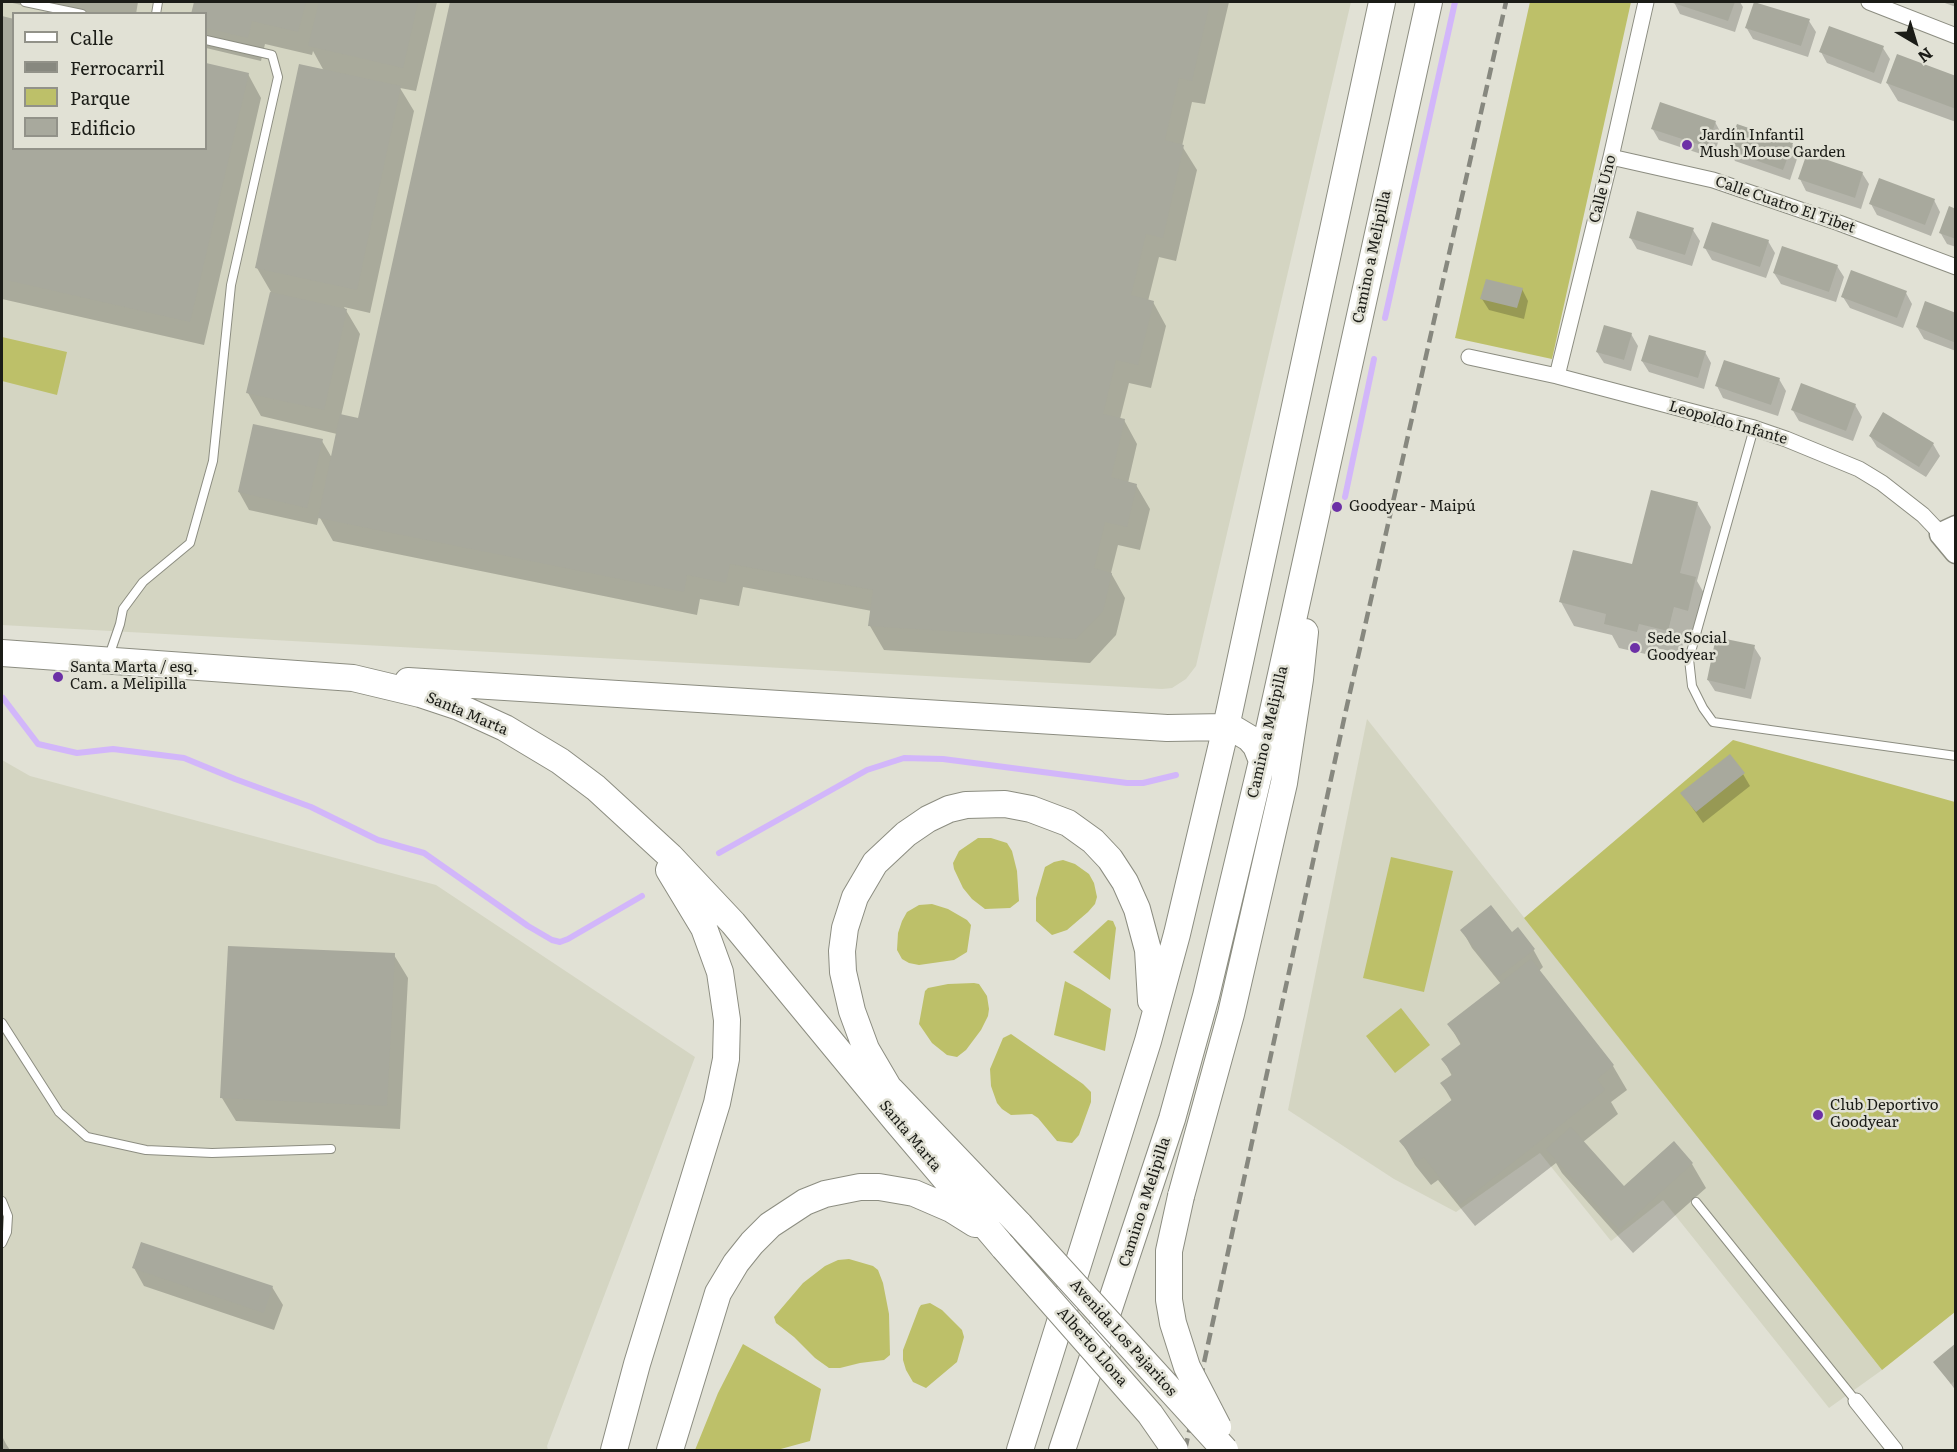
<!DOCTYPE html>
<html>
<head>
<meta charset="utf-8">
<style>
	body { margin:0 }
	#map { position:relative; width:1957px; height:1452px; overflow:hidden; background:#e1e1d5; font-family:Literata,serif }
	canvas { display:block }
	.frame { position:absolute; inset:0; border:3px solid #1b1c17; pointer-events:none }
	.legend { position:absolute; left:12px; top:12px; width:195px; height:138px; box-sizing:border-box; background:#e1e1d5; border:2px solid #929289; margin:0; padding:8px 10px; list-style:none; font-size:18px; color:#1b1c17 }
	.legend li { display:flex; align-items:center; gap:12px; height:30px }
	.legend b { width:30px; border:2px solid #929289 }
	.north { position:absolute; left:1885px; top:12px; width:60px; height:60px; -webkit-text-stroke:4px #e1e1d5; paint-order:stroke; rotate:142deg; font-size:16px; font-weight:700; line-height:24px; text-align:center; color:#1b1c17 }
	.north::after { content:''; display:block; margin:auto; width:21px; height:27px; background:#1b1c17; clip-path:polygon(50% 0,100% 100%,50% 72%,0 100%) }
</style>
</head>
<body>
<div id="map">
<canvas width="1957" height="1452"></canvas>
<div class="frame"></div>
<ul class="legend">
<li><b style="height:8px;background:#fff"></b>Calle</li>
<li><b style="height:8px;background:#87887f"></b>Ferrocarril</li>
<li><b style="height:16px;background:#bdc069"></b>Parque</li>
<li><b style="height:16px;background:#a8a99d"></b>Edificio</li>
</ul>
<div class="north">N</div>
</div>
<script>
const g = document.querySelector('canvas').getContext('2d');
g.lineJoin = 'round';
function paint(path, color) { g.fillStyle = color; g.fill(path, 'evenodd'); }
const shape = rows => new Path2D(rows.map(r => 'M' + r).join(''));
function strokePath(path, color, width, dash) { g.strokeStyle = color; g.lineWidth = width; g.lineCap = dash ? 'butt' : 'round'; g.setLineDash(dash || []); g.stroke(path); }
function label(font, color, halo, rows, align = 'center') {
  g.font = font + ' Literata,serif'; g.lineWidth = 5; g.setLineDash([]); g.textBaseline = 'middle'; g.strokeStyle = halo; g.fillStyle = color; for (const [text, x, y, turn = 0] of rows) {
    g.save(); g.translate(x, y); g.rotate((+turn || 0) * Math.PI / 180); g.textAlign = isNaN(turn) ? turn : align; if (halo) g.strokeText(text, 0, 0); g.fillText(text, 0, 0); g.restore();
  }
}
paint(shape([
	[2,2,1351,2,1196,666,1186,679,1172,688,1162,689,2,625],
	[14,14,206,14,206,148,14,148],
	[1367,719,1882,1370,1829,1408,1663,1200,1611,1241,1540,1153,1456,1212,1394,1179,1288,1110],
	[2,760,30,776,436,885,695,1057,547,1446,548,1450,2,1450]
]), '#d4d5c2');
paint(shape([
	[1530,2,1631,2,1552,359,1455,338],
	[2,337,67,352,57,395,2,381],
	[1733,740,1955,802,1955,1312,1882,1370,1524,918],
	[978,838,991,838,1007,843,1012,851,1017,871,1019,901,1010,908,985,909,972,899,963,888,954,869,953,863,959,851],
	[1391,857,1453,871,1424,992,1363,978],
	[1063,860,1075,864,1089,874,1094,883,1097,897,1095,904,1088,912,1067,930,1052,935,1036,921,1036,898,1045,867,1054,862],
	[932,904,948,909,967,920,971,925,967,952,954,960,919,965,909,963,902,959,897,950,898,933,902,921,907,912,919,905],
	[1108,920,1113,921,1116,928,1110,980,1073,952],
	[1065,981,1080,989,1111,1009,1105,1051,1054,1035],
	[974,983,979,984,987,996,989,1009,988,1016,981,1030,966,1050,957,1057,947,1055,932,1043,919,1024,925,991,928,988,948,984],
	[1401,1008,1430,1045,1395,1073,1366,1036],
	[1011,1034,1083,1084,1091,1092,1091,1102,1079,1135,1072,1143,1057,1141,1038,1118,1032,1114,1011,1115,1002,1109,997,1103,991,1086,990,1069,1003,1038],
	[849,1259,873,1266,878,1270,883,1283,889,1314,890,1355,884,1360,860,1363,840,1368,829,1368,815,1358,794,1337,776,1323,774,1317,803,1283,825,1266,838,1260],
	[930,1303,942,1310,962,1330,964,1337,957,1362,926,1388,913,1382,906,1370,903,1360,903,1350,919,1308,921,1305],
	[743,1344,821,1389,810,1441,777,1450,695,1450,718,1393]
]), '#bdc069');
paint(shape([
	[8,2,138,2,136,14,62,14],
	[196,2,437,2,416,91,400,88,414,111,370,313,344,307,360,334,341,416,360,420,451,2,743,2,755,4,755,2,1229,2,1205,104,1192,102,1182,146,1197,170,1176,261,1159,257,1148,301,1153,302,1166,326,1151,388,1129,383,1120,419,1124,420,1137,444,1128,483,1136,485,1150,509,1140,550,1118,545,1111,573,1125,598,1116,635,1090,663,884,650,870,626,872,611,743,587,739,606,700,599,697,615,333,541,319,516,317,525,249,510,239,492,322,441,332,458,337,434,261,416,248,393,271,292,257,268,324,71,313,51,312,55,265,44,261,61,206,48,206,14,193,14],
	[1674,2,1740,2,1743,7,1735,32,1680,14],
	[1942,2,1956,2,1956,7],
	[2,18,14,20,14,148,206,148,206,64,248,74,261,98,204,345,2,299],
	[1809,21,1816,32,1808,57,1753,39,1746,27],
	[1883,48,1890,59,1881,84,1827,63,1821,52],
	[1956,77,1956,122,1898,101,1887,83],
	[1715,122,1721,133,1713,158,1659,140,1652,128],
	[1792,144,1798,156,1790,180,1735,161,1729,150],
	[1862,173,1869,184,1861,209,1806,191,1800,179],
	[1934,200,1940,212,1931,236,1877,215,1871,204],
	[1956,210,1956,247,1947,244,1940,232],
	[1693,230,1700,241,1692,266,1637,249,1630,237],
	[1768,241,1775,253,1766,278,1712,260,1705,248],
	[1837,266,1844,277,1836,302,1781,284,1774,273],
	[1522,289,1528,301,1524,319,1489,310,1482,299],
	[1906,293,1912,304,1903,328,1850,308,1843,297],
	[1956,314,1956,351,1924,339,1917,327],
	[1631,334,1638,346,1631,371,1604,363,1597,352],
	[1705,352,1711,363,1704,389,1649,372,1642,361],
	[1779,379,1786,391,1778,416,1723,398,1717,386],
	[1855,405,1862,417,1853,441,1799,421,1792,409],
	[1870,436,1933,444,1940,456,1926,477,1877,447],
	[1697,503,1711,527,1697,581,1709,602,1701,634,1687,630,1681,654,1652,647,1650,655,1619,648,1612,635,1574,626,1561,602,1633,566],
	[1754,647,1761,658,1751,699,1715,691,1708,680],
	[1743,774,1750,786,1703,823,1682,793],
	[1462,930,1511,934,1533,949,1543,967,1539,971,1613,1066,1627,1090,1611,1102,1618,1114,1583,1142,1624,1188,1674,1143,1692,1164,1706,1188,1633,1253,1562,1173,1556,1163,1475,1226,1438,1180,1431,1185,1415,1165,1401,1141,1452,1101,1442,1084,1452,1076,1443,1059,1461,1045,1449,1024,1501,984,1472,948],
	[394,955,408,978,400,1129,236,1121,222,1098],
	[134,1268,272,1287,283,1305,274,1330,144,1286],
	[1956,1345,1956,1391,1935,1362],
	[2,1436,6,1444,10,1450,2,1450]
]), '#0003');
strokePath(shape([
	[1385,318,1455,2],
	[1345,497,1374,359],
	[3,698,38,744,77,753,113,749,184,758,235,779,311,807,378,840,424,853,528,926,552,940,560,942,568,939,642,896],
	[719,853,867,770,904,758,943,759,1127,783,1143,783,1176,775]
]), '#d2b6fa', 6);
paint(shape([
	[194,2,306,2,298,32,252,21,248,38,206,28,206,14,191,14],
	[319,2,418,2,403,68,308,46],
	[450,2,1210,2,1192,81,1179,78,1165,140,1184,145,1163,238,1146,234,1131,295,1154,301,1138,365,1116,360,1103,414,1125,419,1111,477,1137,484,1127,527,1105,522,1094,568,1112,573,1103,611,1076,639,868,626,873,590,730,564,726,583,687,575,684,592,318,518,340,414,358,418],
	[1670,2,1735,2,1728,21],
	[1754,2,1810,19,1801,46,1745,28],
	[2,16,14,19,14,148,206,148,206,63,249,73,190,322,2,279],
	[1829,26,1884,46,1874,73,1819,52],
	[1897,54,1956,76,1956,109,1886,83],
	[299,64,401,86,357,290,255,268],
	[1660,102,1716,121,1707,147,1651,129],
	[1737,124,1793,143,1783,170,1727,150],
	[1807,153,1863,172,1855,198,1798,179],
	[1879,178,1935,199,1925,225,1869,204],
	[1949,206,1956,209,1956,239,1939,233],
	[1637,211,1694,228,1685,255,1629,238],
	[1712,222,1769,240,1760,267,1703,248],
	[1782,246,1838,265,1829,292,1773,273],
	[1851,270,1907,291,1897,318,1841,297],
	[1486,279,1523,288,1517,308,1480,299],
	[270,292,347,309,324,410,246,393],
	[1925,301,1956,313,1956,343,1916,327],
	[1604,325,1632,333,1624,360,1596,352],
	[1649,335,1706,351,1698,378,1641,361],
	[1724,360,1780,378,1771,405,1715,386],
	[1801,383,1856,404,1846,431,1791,410],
	[1883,412,1934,443,1919,467,1869,436],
	[253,424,323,439,307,508,238,492],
	[1651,490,1698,502,1680,573,1696,577,1688,611,1674,607,1668,631,1639,624,1637,632,1604,624,1606,614,1559,602,1573,550,1632,564],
	[1716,637,1755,645,1745,689,1707,680],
	[1730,754,1745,773,1696,812,1680,793],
	[1491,905,1512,932,1518,927,1535,949,1498,977,1460,930],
	[228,946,395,953,387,1106,220,1098],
	[1531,959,1614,1065,1597,1079,1605,1090,1460,1204,1424,1157,1417,1162,1399,1141,1453,1099,1440,1083,1453,1074,1441,1059,1462,1043,1447,1024],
	[1571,1127,1624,1186,1674,1141,1693,1163,1619,1230,1546,1149],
	[141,1242,273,1286,264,1313,132,1268],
	[1956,1343,1956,1380,1951,1384,1933,1362]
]), '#a8a99d');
const lane = shape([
	[25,2,82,14],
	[156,14,158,2],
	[1754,428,1689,659,1692,686,1703,708,1713,722,1956,756],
	[109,656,120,624,123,609,143,582,190,543,213,461,231,285,278,77,272,55,206,40],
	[2,1023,59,1112,87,1137,146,1150,212,1153,331,1149],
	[2,1201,8,1216,7,1232,2,1243],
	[1696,1202,1856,1401]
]);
const street = shape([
	[1869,2,1956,36],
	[1611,157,1713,180,1839,223,1956,267],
	[1469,357,1557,376,1754,428,1786,439,1859,469,1882,483,1923,515,1941,534],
	[1557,376,1611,157,1646,2],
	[1856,1401,1895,1450]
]);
const secondary = shape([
	[1956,527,1941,534,1956,552]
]);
const primary = shape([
	[2,653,353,678,420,694,459,707,505,728,560,761,596,788,670,856,733,923,897,1122,1004,1248],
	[408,681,1167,728,1226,727,1234,729,1249,738,1256,746,1262,761],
	[890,1090,866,1049,852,1011,843,972,842,951,845,928,855,897,875,863,906,834,928,819,949,809,966,805,1005,804,1031,809,1068,823,1093,841,1110,859,1125,882,1137,909,1148,950,1151,1001],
	[891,1090,1020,1225],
	[1181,1196,1231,1014,1284,783,1300,679,1305,632],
	[614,1450,637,1364,717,1103,726,1059,727,1020,720,972,704,928,669,870],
	[670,1450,718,1293,736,1263,752,1243,770,1225,805,1202,825,1194,860,1187,879,1187,914,1193,951,1209,975,1224],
	[1020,1450,1148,1041,1177,934,1226,727,1382,2],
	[1062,1450,1172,1119,1206,996,1262,761,1429,2]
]);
strokePath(lane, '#8c8d81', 10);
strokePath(street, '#8c8d81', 17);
strokePath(secondary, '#8c8d81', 25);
strokePath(primary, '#8c8d81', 28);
strokePath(lane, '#fff', 8);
strokePath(street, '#fff', 15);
strokePath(secondary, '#fff', 22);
strokePath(primary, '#fff', 26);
strokePath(shape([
	[1185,1450,1346,710,1506,2]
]), '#87887f', 4.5, [12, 6]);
const primaryBridge = shape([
	[1181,1196,1169,1251,1169,1300,1173,1323,1187,1367,1218,1427],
	[1020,1225,1225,1450],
	[1004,1248,1128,1389,1150,1414,1175,1450]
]);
strokePath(primaryBridge, '#8c8d81', 28, []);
strokePath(primaryBridge, '#fff', 26);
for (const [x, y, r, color] of [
	[1687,145,6,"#6c30a6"],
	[1337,507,6,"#6c30a6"],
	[1635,648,6,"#6c30a6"],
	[58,677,6,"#6c30a6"],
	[1818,1115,6,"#6c30a6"]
]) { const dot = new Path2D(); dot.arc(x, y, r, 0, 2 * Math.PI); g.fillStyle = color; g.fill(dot); strokePath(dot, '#e1e1d5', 2); }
label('15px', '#1b1c17', '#e1e1d5', [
	["Jardín Infantil",1699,136],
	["Mush Mouse Garden",1699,153],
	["Goodyear - Maipú",1349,507],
	["Sede Social",1647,639],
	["Goodyear",1647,656],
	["Santa Marta / esq.",70,668],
	["Cam. a Melipilla",70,685],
	["Club Deportivo",1830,1106],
	["Goodyear",1830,1123]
], 'left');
label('15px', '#1b1c17', '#e1e1d5', [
	["Calle Uno",1603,189,-76],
	["Calle Cuatro El Tibet",1785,205,19],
	["Camino a Melipilla",1372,257,-78],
	["Leopoldo Infante",1728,423,16],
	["Santa Marta",467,714,23],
	["Camino a Melipilla",1268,732,-77],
	["Santa Marta",910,1136,50],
	["Camino a Melipilla",1145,1202,-72],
	["Avenida Los Pajaritos",1123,1338,48],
	["Alberto Llona",1092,1347,49]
]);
</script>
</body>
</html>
